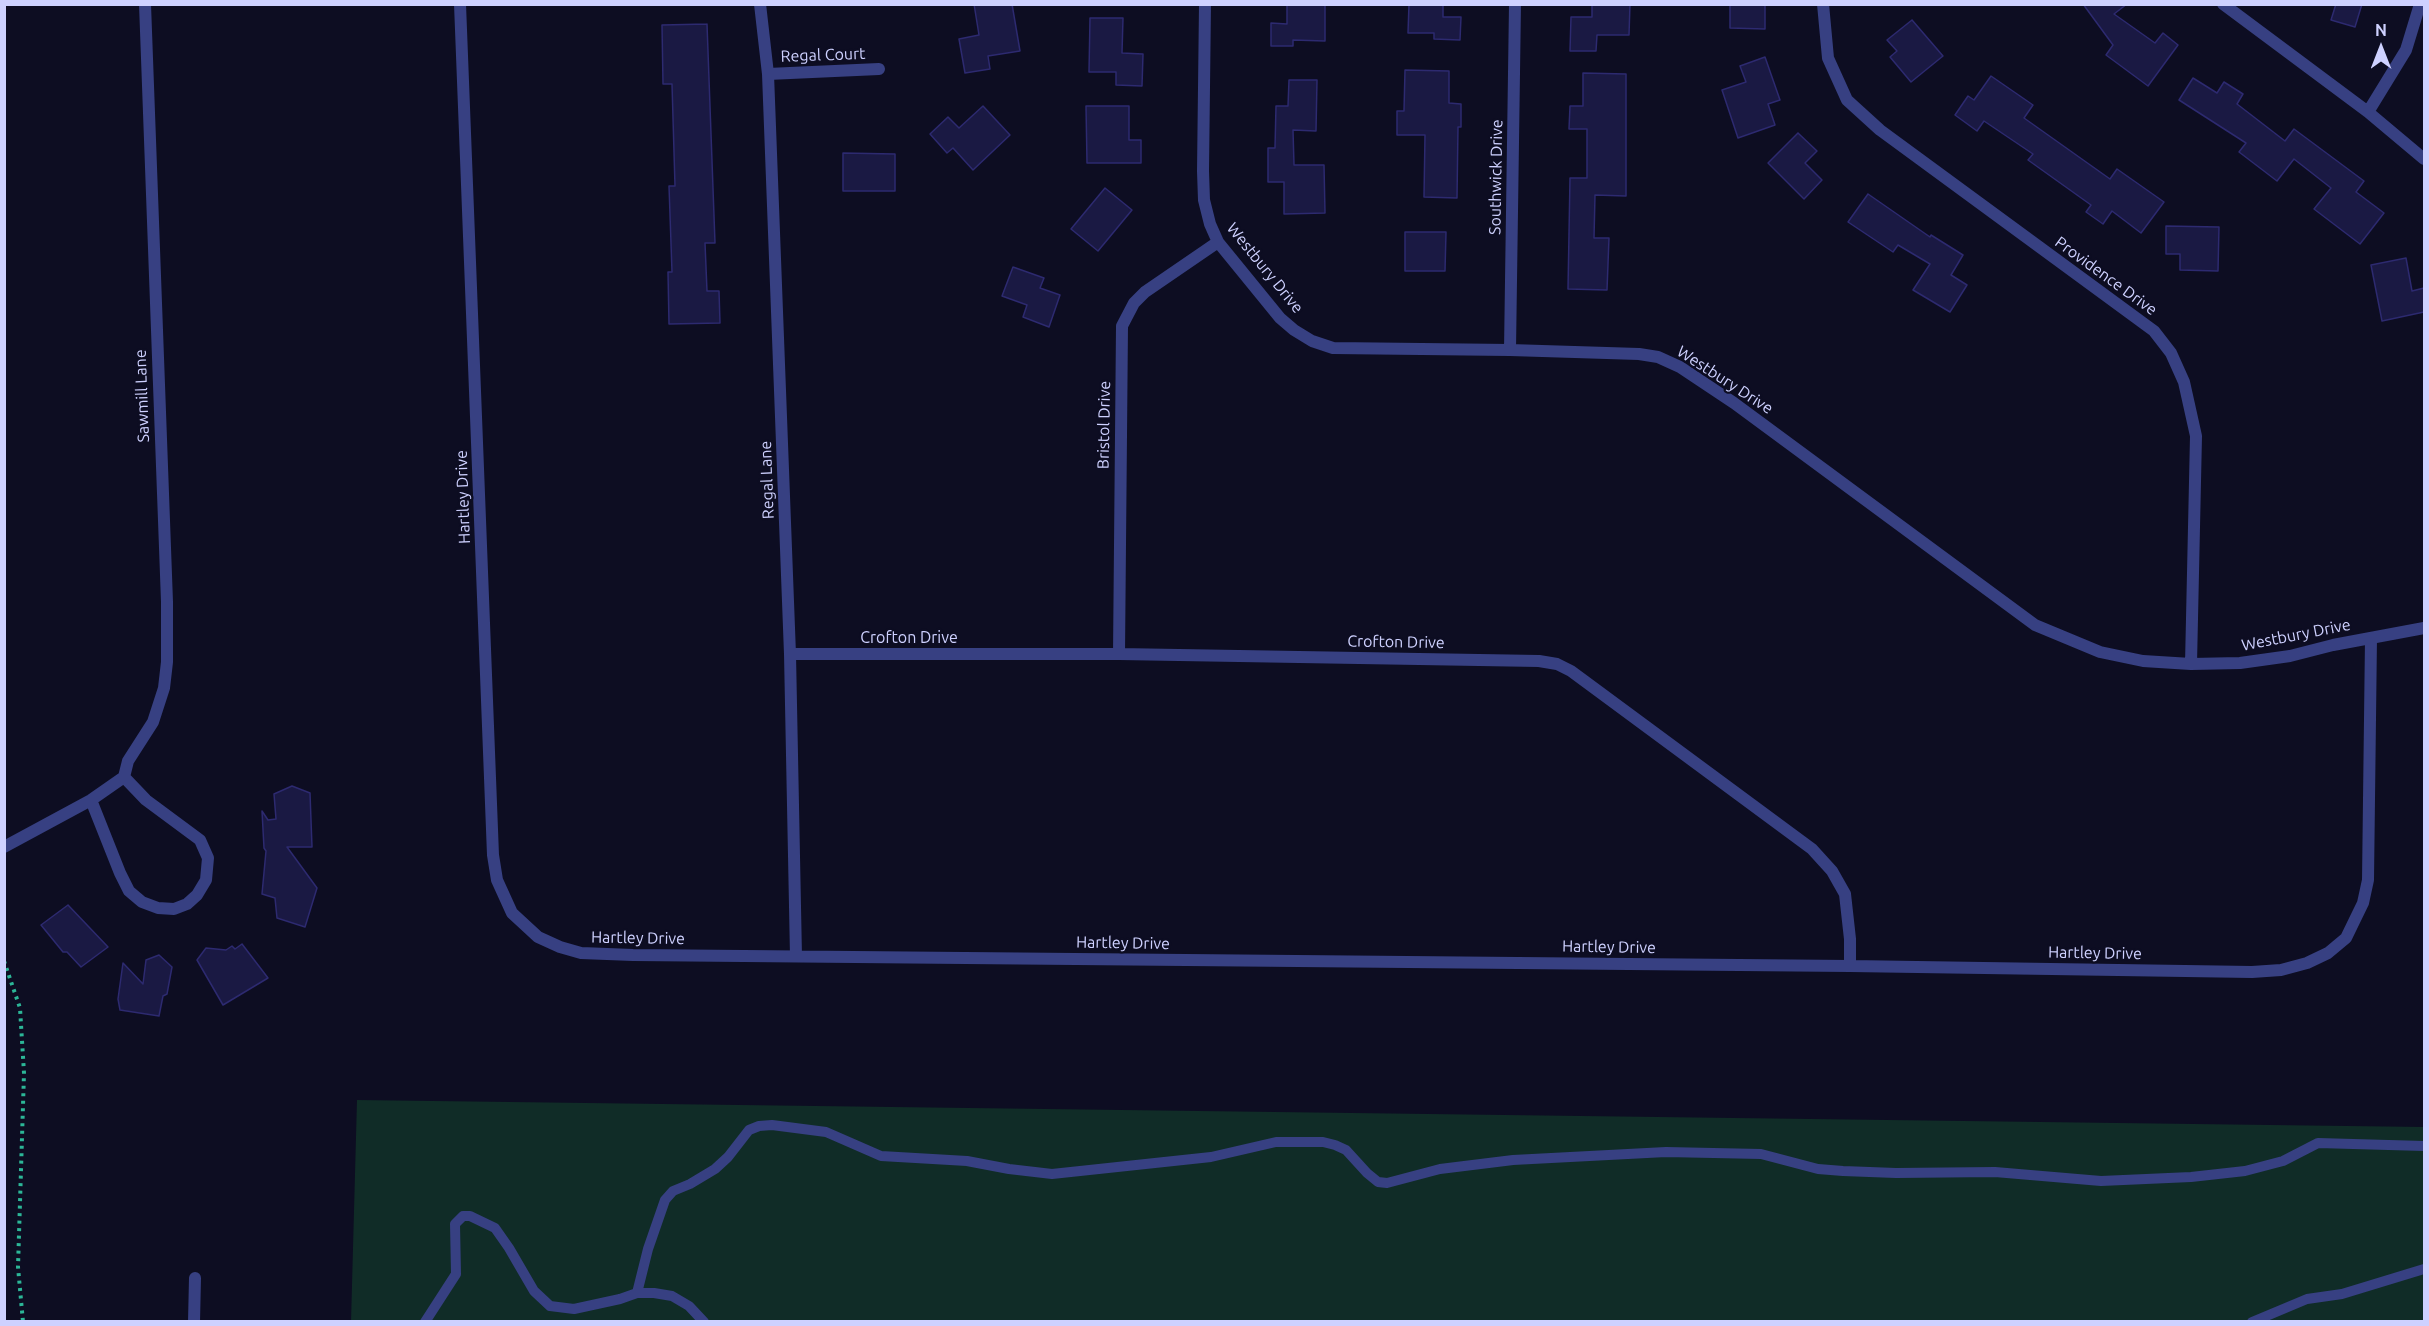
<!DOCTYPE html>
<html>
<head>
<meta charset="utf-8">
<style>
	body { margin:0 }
	#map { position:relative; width:2429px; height:1326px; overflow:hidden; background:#0d0d22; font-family:Ubuntu,sans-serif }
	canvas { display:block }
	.frame { position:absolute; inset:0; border:6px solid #ced1ff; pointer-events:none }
	.north { position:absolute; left:2351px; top:18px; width:60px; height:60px; -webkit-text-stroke:4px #0d0d22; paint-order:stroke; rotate:0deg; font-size:16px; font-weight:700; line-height:24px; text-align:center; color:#ced1ff }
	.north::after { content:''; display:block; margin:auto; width:21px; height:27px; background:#ced1ff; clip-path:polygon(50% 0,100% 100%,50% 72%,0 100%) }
</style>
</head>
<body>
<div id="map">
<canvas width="2429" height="1326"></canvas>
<div class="frame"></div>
<div class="north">N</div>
</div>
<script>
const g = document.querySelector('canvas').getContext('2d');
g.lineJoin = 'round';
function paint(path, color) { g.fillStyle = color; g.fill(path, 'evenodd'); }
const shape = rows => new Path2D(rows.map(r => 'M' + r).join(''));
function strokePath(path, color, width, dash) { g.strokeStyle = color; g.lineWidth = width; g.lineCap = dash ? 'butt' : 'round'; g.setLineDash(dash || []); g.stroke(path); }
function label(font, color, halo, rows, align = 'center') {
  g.font = font + ' Ubuntu,sans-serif'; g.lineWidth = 4.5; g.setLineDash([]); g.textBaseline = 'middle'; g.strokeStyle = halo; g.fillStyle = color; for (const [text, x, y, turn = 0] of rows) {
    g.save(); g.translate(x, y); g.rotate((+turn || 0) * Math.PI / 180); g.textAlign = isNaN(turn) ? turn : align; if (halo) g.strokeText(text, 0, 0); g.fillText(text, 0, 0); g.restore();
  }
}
paint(shape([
	[357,1100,2424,1127,2424,1321,351,1322]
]), '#102c27');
const building = shape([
	[974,4,1012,4,1020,51,988,56,990,69,965,73,959,39,979,35,974,4],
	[1287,4,1325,4,1325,41,1293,40,1293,46,1271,46,1271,23,1287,24,1287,4],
	[1409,4,1443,4,1443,17,1461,17,1460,40,1434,39,1434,33,1408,33,1409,4],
	[1592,4,1630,4,1629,35,1597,35,1596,51,1570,51,1571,17,1592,17,1592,4],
	[1730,4,1765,4,1765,29,1730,28,1730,4],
	[2083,4,2127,4,2114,14,2155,43,2163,33,2178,45,2148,86,2106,55,2113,45,2083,4],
	[2336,4,2362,4,2355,27,2331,20,2336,4],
	[1090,18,1123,18,1122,53,1143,54,1142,86,1116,85,1116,72,1089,72,1090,18],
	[1912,20,1943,56,1911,82,1890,57,1897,51,1887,40,1912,20],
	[707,24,715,243,705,243,707,291,719,291,720,323,669,324,668,272,672,272,669,186,675,186,672,84,663,84,662,25,707,24],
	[1765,57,1780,100,1768,104,1775,125,1738,138,1722,90,1746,82,1740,66,1765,57],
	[1405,70,1449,71,1449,103,1461,104,1461,127,1458,127,1457,198,1424,197,1425,135,1397,135,1397,111,1404,111,1405,70],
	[1583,73,1626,74,1626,196,1595,195,1594,238,1609,238,1607,290,1568,289,1570,178,1587,178,1587,129,1569,129,1570,106,1583,106,1583,73],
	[1991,76,2033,105,2024,118,2110,179,2117,169,2164,202,2141,233,2112,211,2103,224,2086,212,2091,205,2028,160,2033,154,1984,121,1977,131,1955,115,1968,96,1974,100,1991,76],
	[2193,78,2217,93,2224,82,2243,94,2237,104,2285,141,2294,129,2364,181,2356,192,2384,213,2360,244,2314,209,2331,188,2294,159,2277,181,2239,152,2246,143,2179,100,2193,78],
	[1289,80,1317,80,1316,131,1293,130,1294,165,1324,165,1325,213,1284,214,1284,182,1268,182,1268,148,1275,148,1276,106,1288,106,1289,80],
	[983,106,1010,135,973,170,953,148,947,153,930,134,948,117,959,128,983,106],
	[1086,106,1129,106,1129,140,1141,140,1141,163,1087,163,1086,106],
	[1798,133,1817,151,1805,163,1822,180,1804,199,1768,163,1798,133],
	[843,153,895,154,895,191,843,191,843,153],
	[1105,188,1132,210,1098,251,1071,229,1105,188],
	[1868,194,1930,237,1931,235,1963,255,1951,275,1967,285,1950,312,1913,290,1930,264,1898,245,1893,252,1848,222,1868,194],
	[2166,226,2219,227,2218,271,2180,270,2180,254,2166,254,2166,226],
	[1405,232,1446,232,1445,271,1405,271,1405,232],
	[2406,258,2412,291,2424,288,2424,312,2382,321,2371,265,2406,258],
	[1013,267,1044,278,1040,288,1060,295,1049,327,1023,317,1027,305,1002,296,1013,267],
	[292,786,310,793,312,847,287,847,317,888,305,927,277,918,275,898,262,894,266,851,264,848,262,811,268,820,276,819,274,794,292,786],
	[68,905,108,947,81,967,67,952,63,952,41,925,68,905],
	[242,944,268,978,223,1005,197,960,206,948,226,950,232,946,235,949,242,944],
	[159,955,172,967,167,994,163,996,159,1016,120,1010,118,999,123,963,143,984,146,960,159,955]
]);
paint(building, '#1a1943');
strokePath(building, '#2d2a70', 1.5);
strokePath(shape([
	[4,961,20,1008,24,1073,18,1267,23,1322]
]), '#2cb697', 4, [3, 4.5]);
strokePath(shape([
	[637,1293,648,1249,665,1200,673,1191,690,1184,715,1169,728,1157,749,1130,759,1126,772,1125,826,1132,881,1156,967,1161,1009,1169,1052,1174,1211,1157,1276,1142,1323,1142,1335,1145,1346,1150,1367,1173,1378,1182,1387,1183,1440,1169,1513,1160,1666,1152,1761,1154,1818,1169,1843,1171,1896,1173,1995,1172,2101,1181,2191,1177,2245,1171,2283,1161,2318,1143,2424,1146],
	[425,1322,456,1274,455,1224,463,1216,470,1216,495,1228,509,1248,534,1291,550,1306,574,1309,620,1299,637,1293,654,1293,672,1296,689,1306,704,1322],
	[2252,1322,2307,1299,2342,1294,2424,1269]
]), '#374082', 10);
strokePath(shape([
	[460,4,493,855,497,880,512,913,538,937,560,947,581,953,633,955,1850,966,2252,972,2281,970,2307,963,2328,953,2346,938,2363,903,2368,880,2371,638],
	[760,4,768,74,790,654,796,956],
	[1205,4,1203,171,1204,200,1210,224,1218,242,1280,318,1294,330,1312,341,1333,348,1510,350,1639,354,1658,357,1680,367,1734,403,2035,625,2100,652,2143,661,2191,664,2240,663,2290,656,2333,645,2424,628],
	[1823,4,1828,58,1847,100,1880,130,2154,331,2171,353,2184,382,2196,436,2191,664],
	[2223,4,2368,112,2424,159],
	[768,74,879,69],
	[2368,112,2406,50,2420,4],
	[1510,350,1515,4],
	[790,654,1119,654,1539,661,1557,664,1571,671,1812,849,1832,871,1845,894,1850,939,1850,966],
	[1119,654,1122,326,1134,303,1145,292,1218,242],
	[91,800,120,873,129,891,142,902,158,908,174,909,187,904,197,895,206,880,208,858,200,840,146,800,124,777],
	[4,847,91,800,124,777,128,761,153,722,164,688,167,662,167,602,145,4],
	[194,1322,195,1278]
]), '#374082', 12);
label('16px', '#ced1ff', '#0d0d22', [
	["Regal Court",823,55,-2],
	["Southwick Drive",1496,177,-89],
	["Westbury Drive",1265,268,51],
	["Providence Drive",2106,276,36],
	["Westbury Drive",1725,380,33],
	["Sawmill Lane",142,396,-92],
	["Bristol Drive",1104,425,-89],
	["Regal Lane",767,480,-92],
	["Hartley Drive",463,497,-92],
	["Westbury Drive",2296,635,-11],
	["Crofton Drive",909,638],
	["Crofton Drive",1396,642,1],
	["Hartley Drive",638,938,1],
	["Hartley Drive",1123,943,1],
	["Hartley Drive",1609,947,1],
	["Hartley Drive",2095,953,1]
]);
</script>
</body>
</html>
